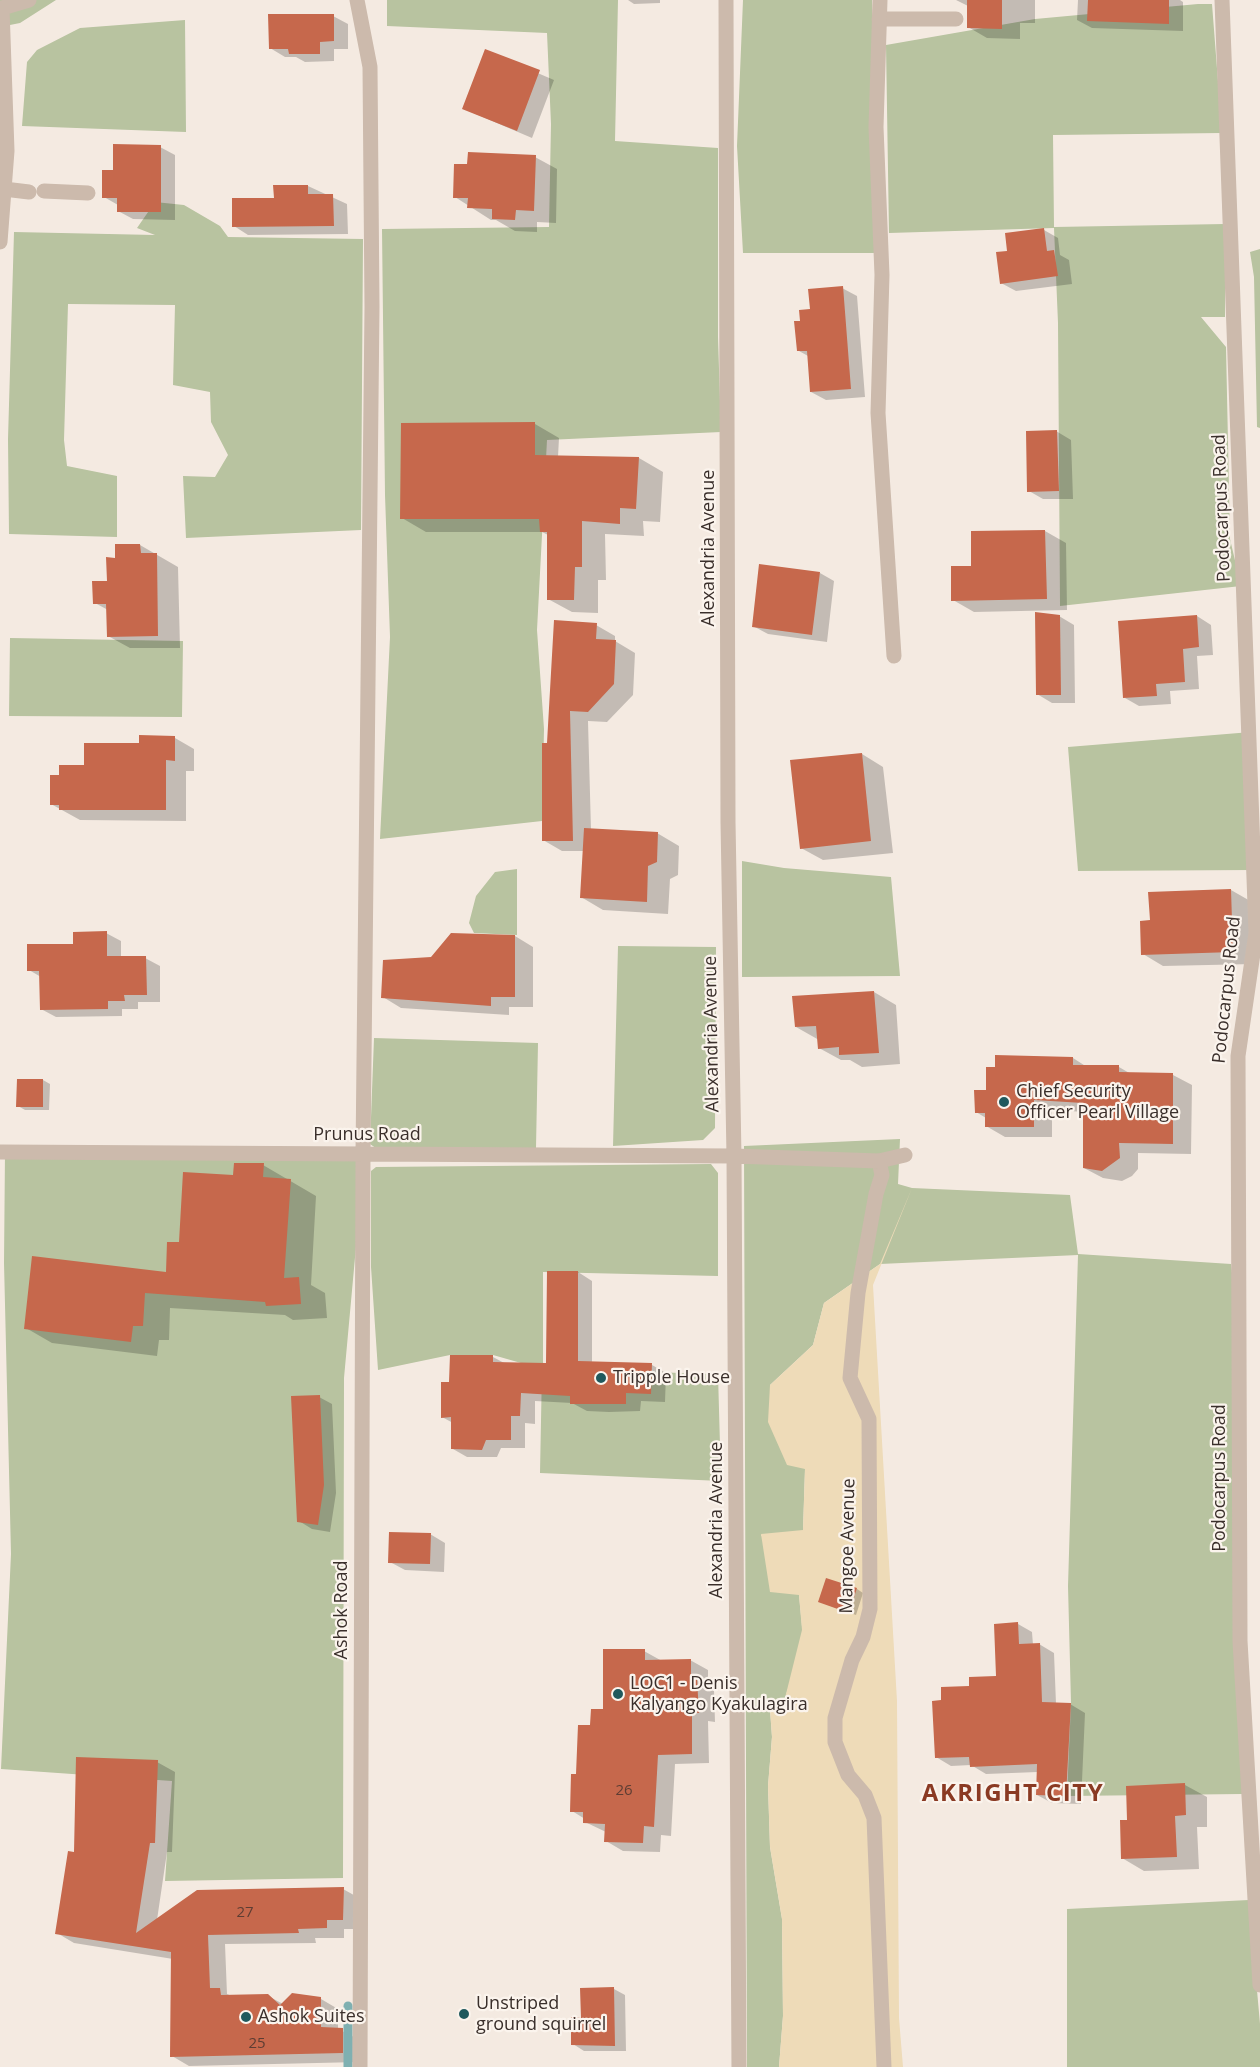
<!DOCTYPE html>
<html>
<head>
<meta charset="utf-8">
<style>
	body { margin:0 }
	canvas { display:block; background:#f4eae1 }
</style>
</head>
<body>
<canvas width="1260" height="2067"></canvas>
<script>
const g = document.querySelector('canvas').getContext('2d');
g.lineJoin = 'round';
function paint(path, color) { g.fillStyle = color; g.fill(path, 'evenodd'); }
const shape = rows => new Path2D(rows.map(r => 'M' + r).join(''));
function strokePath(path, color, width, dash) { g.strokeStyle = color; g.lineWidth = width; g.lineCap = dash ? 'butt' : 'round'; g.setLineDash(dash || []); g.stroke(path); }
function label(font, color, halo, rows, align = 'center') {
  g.font = font + ' "Open Sans",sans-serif'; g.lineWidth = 4.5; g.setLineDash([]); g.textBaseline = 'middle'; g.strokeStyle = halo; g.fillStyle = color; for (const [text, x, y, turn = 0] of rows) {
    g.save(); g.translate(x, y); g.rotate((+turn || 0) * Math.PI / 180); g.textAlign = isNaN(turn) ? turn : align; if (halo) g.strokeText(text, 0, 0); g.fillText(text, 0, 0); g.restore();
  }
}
paint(shape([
	[0,0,56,0,20,23,0,27],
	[387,0,618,0,615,141,718,148,718,337,721,432,547,440,537,630,544,729,542,821,380,839,390,637,385,495,382,229,549,227,551,124,547,33,387,26],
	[743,0,872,0,875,253,743,253,737,146],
	[1198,4,1212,4,1222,133,1053,135,1054,227,1225,224,1225,317,1201,317,1226,347,1230,539,1241,586,1060,606,1058,323,1054,228,889,233,886,45,1035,19],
	[185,20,186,132,22,126,27,62,37,50,80,28],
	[155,202,184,205,220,226,228,237,363,239,361,530,186,538,183,476,215,477,228,455,211,422,210,392,173,385,175,305,68,304,64,440,67,466,117,476,117,537,9,534,8,439,14,232,155,235,137,228],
	[1260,249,1260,428,1257,427,1254,277,1250,252],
	[10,638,183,641,182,717,9,716],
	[1251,732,1255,870,1078,871,1068,747],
	[742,861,784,868,891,877,900,976,742,977],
	[517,869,517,935,474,933,469,923,476,896,495,872],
	[618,946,716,947,715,1128,703,1140,613,1146],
	[374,1038,538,1043,536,1148,380,1151,370,1144],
	[900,1139,898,1184,912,1188,1070,1195,1078,1254,1231,1264,1236,1309,1242,1794,1067,1796,1071,1703,1068,1586,1078,1255,880,1264,824,1303,813,1345,770,1385,805,1469,803,1531,761,1535,799,1595,803,1637,784,1702,770,1710,772,1737,768,1786,770,1847,782,1919,783,2016,779,2067,747,2067,744,1146],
	[365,1148,344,1378,343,1878,165,1881,172,1781,1,1769,11,1554,4,1263,5,1152],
	[711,1164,718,1173,718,1276,543,1272,543,1369,718,1374,721,1481,540,1473,542,1369,493,1355,450,1355,378,1370,371,1267,371,1171,376,1167],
	[1249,1900,1260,2024,1260,2067,1067,2067,1067,1909]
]), '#b8c3a0');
paint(shape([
	[912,1188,873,1285,897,1701,899,2018,903,2067,779,2067,783,2016,782,1919,770,1847,768,1786,772,1737,770,1709,784,1702,802,1630,799,1595,770,1592,761,1534,803,1530,805,1469,787,1465,768,1422,770,1385,813,1345,824,1303,880,1264]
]), '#eedbb8');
paint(shape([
	[628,0,660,0,660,3,634,4],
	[956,0,1035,0,1035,23,1020,23,1020,39,987,38,968,27,968,6],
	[1078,0,1180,0,1183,2,1183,31,1092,28,1077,20],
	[333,16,348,24,348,49,334,49,334,61,305,62,296,57,285,57,270,48],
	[486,51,554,80,532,138,464,109],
	[160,147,175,155,175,220,133,219,118,211,118,205,104,197,115,171],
	[535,157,557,169,556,223,537,222,537,232,515,231,496,220,491,220,455,197],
	[308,186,347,204,348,234,248,235,234,226,276,200],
	[1044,230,1058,238,1060,255,1069,260,1072,284,1016,291,1001,283,1009,252],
	[842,288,857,296,865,397,826,400,811,392,808,356,799,351,802,322,811,310],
	[535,424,559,438,558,457,639,458,663,472,660,522,643,521,644,536,605,534,606,580,598,580,598,613,572,612,548,599,548,535,542,532,426,532,402,518],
	[1056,431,1071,440,1073,499,1043,499,1029,491],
	[1045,531,1066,543,1067,610,974,612,953,600],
	[140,545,178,567,180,648,130,648,108,636,108,610,95,603,109,582,117,559],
	[820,573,834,581,827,642,768,634,753,626],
	[1059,616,1074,625,1075,703,1052,703,1037,694],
	[1197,616,1211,625,1213,655,1197,656,1199,689,1170,691,1171,704,1139,706,1125,698],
	[596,625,615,636,615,641,635,653,633,695,607,722,588,721,591,830,657,833,679,846,678,875,670,879,668,914,603,910,581,897,584,851,562,851,543,840,548,744],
	[175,738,194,749,194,771,186,771,186,821,80,820,51,804,61,777,140,745],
	[862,754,883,767,893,853,823,860,801,848],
	[1231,890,1252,902,1254,964,1163,966,1143,954,1151,922],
	[106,933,121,941,121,958,145,958,160,966,160,1002,138,1002,138,1009,122,1009,122,1016,56,1017,41,1009,41,977,29,970],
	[515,936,533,947,533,1007,509,1007,509,1015,401,1008,383,997,432,959],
	[874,992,896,1005,900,1064,862,1067,850,1060,841,1060,819,1048,819,1040,796,1027],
	[1073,1058,1087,1067,1119,1067,1131,1074,1173,1075,1192,1085,1191,1154,1138,1153,1138,1169,1132,1176,1122,1181,1103,1178,1084,1168,1085,1112,1052,1110,1052,1137,1005,1137,986,1126,986,1118,976,1112,988,1092],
	[18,1080,43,1080,50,1084,49,1110,25,1110,18,1106],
	[263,1165,316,1196,311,1285,325,1293,327,1318,293,1320,285,1315,170,1308,169,1340,159,1340,157,1356,52,1343,26,1328,167,1273,180,1244,234,1177],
	[578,1272,592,1281,592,1363,652,1365,666,1373,665,1402,641,1401,640,1411,609,1412,587,1411,572,1403,535,1401,535,1424,525,1423,525,1448,501,1448,497,1457,467,1457,453,1449,453,1423,442,1417,451,1383,493,1357,506,1364,548,1365],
	[319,1397,332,1404,336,1493,330,1532,312,1529,299,1521],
	[430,1534,445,1543,444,1572,405,1570,390,1562],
	[857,1589,863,1593,856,1615,820,1602],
	[1018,1624,1032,1632,1033,1645,1039,1644,1054,1653,1056,1704,1070,1704,1085,1713,1081,1804,1052,1803,1037,1795,1038,1772,986,1774,971,1765,951,1766,936,1757,943,1702,998,1677],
	[644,1651,662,1661,690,1660,708,1670,708,1686,714,1690,715,1722,708,1721,709,1763,675,1764,671,1836,661,1835,660,1852,623,1851,606,1841,606,1832,585,1822,585,1819,572,1811,578,1776,592,1726],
	[157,1762,175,1772,172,1852,167,1852,157,1920,343,1889,361,1899,360,1929,344,1929,344,1938,315,1938,316,1943,225,1944,227,1994,232,1996,268,1996,283,2004,321,1999,338,2009,338,2029,360,2040,360,2062,189,2066,172,2056,173,1959,74,1943,57,1933,75,1853],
	[1185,1785,1207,1797,1207,1827,1197,1827,1199,1869,1144,1871,1122,1858,1129,1821],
	[614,1989,625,1995,626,2051,584,2051,573,2044,583,2019]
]), '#0003');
strokePath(shape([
	[348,2006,348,2067]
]), '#7fb0b1', 9);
paint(shape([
	[967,0,1002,0,1002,29,967,28],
	[1088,0,1169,0,1169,24,1087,21],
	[268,14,334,14,334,41,320,42,320,54,289,54,288,49,269,49],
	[485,49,540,70,517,131,462,109],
	[113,144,161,145,161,212,117,212,117,198,102,198,102,170,113,170],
	[468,152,536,155,534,211,516,210,515,220,492,219,492,209,467,208,468,198,453,198,454,164,467,164],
	[273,185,308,185,308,194,333,194,334,226,232,227,232,198,274,198],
	[1044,228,1047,251,1054,250,1058,276,1000,284,996,252,1007,251,1005,233],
	[843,286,851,389,810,392,807,351,797,351,794,321,800,321,799,310,810,309,808,289],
	[535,422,535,455,639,457,636,509,620,508,620,524,582,521,582,567,575,567,574,600,547,600,547,532,540,532,539,519,400,519,401,423],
	[1057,430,1059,491,1027,492,1026,431],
	[1045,530,1047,599,951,601,951,566,971,566,971,531],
	[115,544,140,544,141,553,157,553,158,636,107,637,106,604,93,604,92,581,107,581,106,557,115,558],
	[759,564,820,572,812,635,752,627],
	[1035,612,1060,615,1061,695,1036,695],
	[1197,615,1199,647,1183,649,1185,682,1156,684,1157,696,1123,698,1118,621],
	[554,620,597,623,596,639,616,640,614,684,588,712,570,711,573,841,542,841,542,743,547,743],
	[139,735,175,736,175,761,166,760,166,810,59,810,59,805,50,805,50,775,59,775,59,765,84,765,84,743,139,743],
	[862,753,871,841,800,849,790,760],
	[584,828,658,832,657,862,648,866,647,902,580,898],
	[1231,889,1233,952,1141,955,1140,921,1150,920,1148,892],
	[107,931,107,956,146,956,147,995,124,995,125,1001,108,1001,108,1009,40,1010,39,971,27,971,27,944,73,944,73,932],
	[451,933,515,935,515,997,491,997,491,1006,381,998,383,960,431,957],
	[874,991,879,1053,839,1055,839,1047,818,1049,816,1026,795,1027,792,996],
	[995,1055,1073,1057,1073,1065,1119,1065,1119,1072,1173,1073,1173,1144,1119,1143,1120,1158,1102,1171,1083,1168,1083,1103,1034,1100,1034,1127,985,1127,985,1113,975,1113,974,1090,986,1090,986,1067,995,1067],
	[17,1079,43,1079,43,1107,16,1107],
	[234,1163,264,1163,263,1177,291,1179,284,1278,299,1277,301,1304,266,1306,265,1302,145,1293,143,1326,133,1326,131,1342,24,1329,32,1256,166,1272,167,1242,179,1242,183,1172,233,1175],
	[547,1271,578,1271,578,1361,652,1363,651,1394,626,1393,626,1404,570,1404,570,1396,521,1393,520,1416,511,1416,511,1440,486,1440,482,1450,451,1449,451,1417,441,1418,441,1382,449,1382,450,1355,493,1355,493,1362,546,1363],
	[320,1395,324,1485,318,1525,297,1522,291,1396],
	[389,1532,431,1533,430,1564,388,1563],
	[826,1578,857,1588,849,1613,818,1602],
	[1018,1622,1019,1644,1040,1643,1042,1702,1071,1703,1066,1796,1036,1795,1037,1764,970,1767,969,1757,935,1758,932,1701,941,1700,941,1687,969,1686,969,1677,996,1676,994,1624],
	[603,1649,645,1649,645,1660,691,1659,691,1680,697,1679,699,1713,692,1712,692,1754,658,1755,654,1827,644,1826,643,1843,604,1842,605,1824,583,1823,583,1812,570,1812,571,1774,576,1774,578,1725,590,1725,591,1709,603,1709],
	[76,1757,158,1760,155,1843,150,1843,136,1933,197,1890,344,1887,343,1920,327,1920,327,1928,298,1929,299,1933,208,1935,210,1988,220,1988,221,1995,268,1994,280,2005,292,1993,321,1997,321,2027,343,2028,343,2053,170,2057,171,1952,55,1934,68,1851,74,1852],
	[1185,1783,1186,1815,1175,1816,1177,1857,1121,1859,1120,1820,1127,1820,1126,1786],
	[614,1987,615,2046,571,2045,571,2017,581,2018,580,1988]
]), '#c6684c');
strokePath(shape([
	[879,19,956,19],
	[4,189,29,192],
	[44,191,88,193],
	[879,1161,905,1155]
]), '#ccbaac', 15);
strokePath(shape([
	[357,0,370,67,372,307,363,1154,360,2067],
	[726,0,728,822,734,1156,739,2067],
	[880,0,876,127,882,275,878,413,894,656],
	[1222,0,1256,933,1238,1056,1240,1641,1260,1985],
	[0,12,2,8,29,0],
	[0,242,7,151,2,8],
	[0,1152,734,1156,879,1161,882,1175,876,1194,858,1293,850,1378,869,1419,870,1609,863,1637,852,1660,835,1718,835,1742,848,1775,865,1795,874,1818,884,2067]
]), '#ccbaac', 15);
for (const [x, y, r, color] of [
	[1004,1102,6,"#20595d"],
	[601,1378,6,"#20595d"],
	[618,1694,6,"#20595d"],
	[464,2014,6,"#20595d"],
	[246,2017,6,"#20595d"]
]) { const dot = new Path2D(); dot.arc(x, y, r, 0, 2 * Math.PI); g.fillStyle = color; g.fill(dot); strokePath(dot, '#fbf4ed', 2); }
label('15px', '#5d3d33', null, [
	["26",624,1791],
	["27",245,1913],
	["25",257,2044]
]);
label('18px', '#3a2f2b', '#fbf4ed', [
	["Podocarpus Road",1222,508,-92],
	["Alexandria Avenue",709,548,-90],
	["Podocarpus Road",1227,990,-84],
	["Alexandria Avenue",712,1034,-91],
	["Prunus Road",367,1135],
	["Podocarpus Road",1220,1478,-90],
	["Alexandria Avenue",717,1520,-90],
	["Mangoe Avenue",848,1546,-89],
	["Ashok Road",342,1610,-90]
]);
label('18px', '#3a2f2b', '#fbf4ed', [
	["Chief Security",1016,1092],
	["Officer Pearl Village",1016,1113],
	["Tripple House",613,1378],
	["LOC1 - Denis",630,1684],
	["Kalyango Kyakulagira",630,1705],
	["Unstriped",476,2004],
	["ground squirrel",476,2025],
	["Ashok Suites",258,2017]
], 'left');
g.letterSpacing = '1.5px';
label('bold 24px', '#8a3a23', '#fbf4ed', [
	["AKRIGHT CITY",1013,1794]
]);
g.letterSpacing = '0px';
</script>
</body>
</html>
